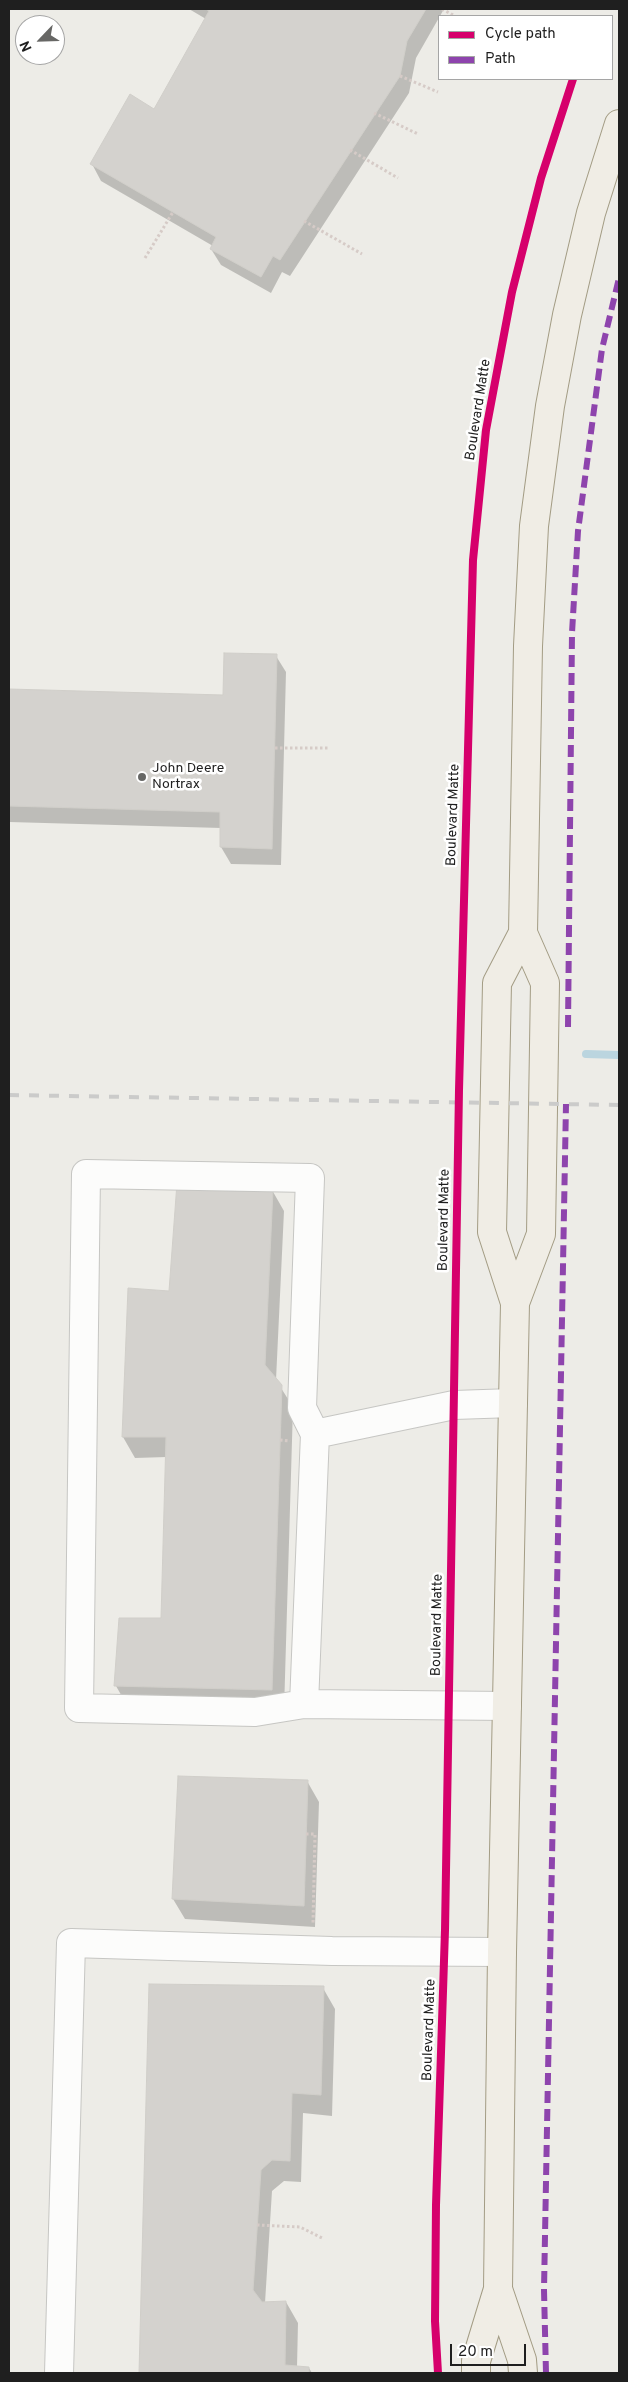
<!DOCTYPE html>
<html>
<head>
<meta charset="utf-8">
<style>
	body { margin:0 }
	#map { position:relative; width:628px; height:2382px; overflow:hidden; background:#edece7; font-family:Overpass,sans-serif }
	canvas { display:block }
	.frame { position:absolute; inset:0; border:10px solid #1f1f1f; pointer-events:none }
	.legend { position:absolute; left:438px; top:15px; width:175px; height:65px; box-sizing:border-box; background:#fff; border:1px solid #a5a5a5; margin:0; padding:6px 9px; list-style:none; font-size:15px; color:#1f1f1f }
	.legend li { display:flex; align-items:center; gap:10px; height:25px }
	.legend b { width:25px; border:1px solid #a5a5a5 }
	.north { position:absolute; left:15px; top:15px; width:50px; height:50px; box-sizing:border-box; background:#fff; border:1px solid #a5a5a5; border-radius:50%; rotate:246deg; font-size:14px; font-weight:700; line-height:20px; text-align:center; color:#1f1f1f }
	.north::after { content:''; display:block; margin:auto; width:18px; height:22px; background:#676765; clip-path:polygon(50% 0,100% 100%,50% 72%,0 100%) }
	.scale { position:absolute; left:450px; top:2344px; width:76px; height:22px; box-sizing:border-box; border:2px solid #1f1f1f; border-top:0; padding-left:6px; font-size:15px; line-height:18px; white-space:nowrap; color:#1f1f1f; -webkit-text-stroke:4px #fff; paint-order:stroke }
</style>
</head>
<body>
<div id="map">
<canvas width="628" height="2382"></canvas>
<div class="frame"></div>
<ul class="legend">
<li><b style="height:6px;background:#d6006c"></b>Cycle path</li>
<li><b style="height:6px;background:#8e44ad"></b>Path</li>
</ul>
<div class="north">N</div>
<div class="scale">20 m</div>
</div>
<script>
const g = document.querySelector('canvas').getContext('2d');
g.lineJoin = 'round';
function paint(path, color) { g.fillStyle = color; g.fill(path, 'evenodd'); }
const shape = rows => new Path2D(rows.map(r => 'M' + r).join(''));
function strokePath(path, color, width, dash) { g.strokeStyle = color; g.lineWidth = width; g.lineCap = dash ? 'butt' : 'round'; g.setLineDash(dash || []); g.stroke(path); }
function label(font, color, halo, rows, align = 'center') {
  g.font = font + ' Overpass,sans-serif'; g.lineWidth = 5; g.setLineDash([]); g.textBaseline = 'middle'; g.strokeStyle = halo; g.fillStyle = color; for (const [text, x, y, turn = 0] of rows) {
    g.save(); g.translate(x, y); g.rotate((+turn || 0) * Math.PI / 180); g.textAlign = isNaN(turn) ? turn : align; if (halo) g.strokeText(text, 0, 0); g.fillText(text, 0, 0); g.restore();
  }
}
paint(shape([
	[189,9,444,9,416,58,409,93,290,276,282,272,271,293,221,265,211,249,213,246,101,181,92,164,154,111,206,19],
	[276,656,286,672,281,865,231,864,221,847,221,828,9,822,9,691,225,696],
	[272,1190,284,1211,276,1380,293,1407,284,1711,128,1707,116,1686,162,1619,167,1457,135,1458,123,1437,129,1289,170,1292],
	[307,1781,319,1802,315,1927,185,1919,173,1899],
	[150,1985,323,1988,335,2009,332,2116,303,2113,301,2182,284,2181,272,2191,265,2303,286,2302,298,2323,297,2367,309,2368,312,2373,140,2373]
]), '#0003');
strokePath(shape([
	[586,1054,619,1055]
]), '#bbd5df', 8);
const building = shape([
	[206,9,426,9,407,41,400,76,280,260,273,256,261,277,210,249,216,237,90,164,130,94,154,109,209,11,206,9],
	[224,653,277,654,272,849,220,847,220,812,9,806,9,689,223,695,224,653],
	[177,1183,273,1189,265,1365,282,1385,272,1690,114,1686,119,1618,161,1618,166,1437,122,1437,128,1288,169,1291,177,1183],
	[178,1776,308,1780,304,1906,172,1899,178,1776],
	[149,1984,324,1986,321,2095,292,2093,290,2161,272,2160,261,2170,253,2290,262,2302,286,2301,285,2365,309,2367,309,2373,139,2373,149,1984]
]);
paint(building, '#d4d2ce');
strokePath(building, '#d0cec9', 1);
const minor = shape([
	[315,1434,454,1405,513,1403],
	[304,1704,315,1434,302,1408,310,1178,86,1174,79,1708,255,1712,304,1704,507,1706],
	[59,2373,71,1943,332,1951,502,1952]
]);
const major = shape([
	[515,1303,541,1234,545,983,523,933,528,646,534,526,550,406,567,315,591,213,619,124],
	[498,2289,522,2360,523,2373],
	[476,2373,476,2361,498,2289,502,1952,515,1303,492,1232,497,983,523,933]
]);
strokePath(minor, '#c6c6c3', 30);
strokePath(major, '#a39c84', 30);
strokePath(shape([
	[442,9,455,16],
	[400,76,438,92],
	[374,113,418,134],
	[350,150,398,178],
	[304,221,362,254],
	[145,258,173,212],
	[275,748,329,748],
	[280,1440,290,1441],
	[306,1834,315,1834,313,1924],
	[257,2225,300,2227,322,2238]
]), '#d6cbc7', 3, [2.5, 2.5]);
strokePath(minor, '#fcfcfb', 28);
strokePath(major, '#f0ede5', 28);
strokePath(shape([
	[9,1095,619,1105]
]), '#cbcbca', 4, [10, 10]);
strokePath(shape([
	[568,1027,572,633,578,531,602,349,619,278],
	[546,2373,544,2290,566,1104]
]), '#8e44ad', 6, [12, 6]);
strokePath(shape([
	[438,2373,435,2321,436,2205,445,1930,459,1090,473,560,486,430,512,292,541,178,573,79]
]), '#d6006c', 8);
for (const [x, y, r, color] of [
	[142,777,5,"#676765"]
]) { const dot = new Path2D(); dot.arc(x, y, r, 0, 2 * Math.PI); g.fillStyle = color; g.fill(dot); strokePath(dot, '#fff', 2); }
label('14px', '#1f1f1f', '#fff', [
	["Boulevard Matte",479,410,-81],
	["Boulevard Matte",454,815,-88],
	["Boulevard Matte",445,1220,-89],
	["Boulevard Matte",438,1625,-89],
	["Boulevard Matte",430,2030,-88]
]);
label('14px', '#1f1f1f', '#fff', [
	["John Deere",152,769],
	["Nortrax",152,785]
], 'left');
</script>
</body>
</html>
